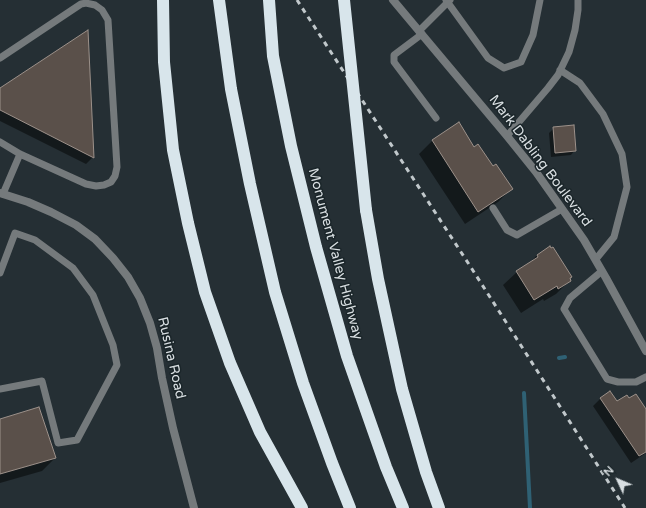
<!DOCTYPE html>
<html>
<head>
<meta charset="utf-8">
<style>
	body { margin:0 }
	#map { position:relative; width:646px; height:508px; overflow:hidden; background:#252f34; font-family:"Varela Round",sans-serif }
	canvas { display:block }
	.north { position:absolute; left:598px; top:460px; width:40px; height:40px; -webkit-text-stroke:3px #1b262a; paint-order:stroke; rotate:314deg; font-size:11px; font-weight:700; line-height:16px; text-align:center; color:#d8dee1 }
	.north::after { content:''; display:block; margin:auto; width:14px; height:18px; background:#d8dee1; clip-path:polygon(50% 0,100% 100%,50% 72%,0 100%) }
</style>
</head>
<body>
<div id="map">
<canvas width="646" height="508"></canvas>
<div class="north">N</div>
</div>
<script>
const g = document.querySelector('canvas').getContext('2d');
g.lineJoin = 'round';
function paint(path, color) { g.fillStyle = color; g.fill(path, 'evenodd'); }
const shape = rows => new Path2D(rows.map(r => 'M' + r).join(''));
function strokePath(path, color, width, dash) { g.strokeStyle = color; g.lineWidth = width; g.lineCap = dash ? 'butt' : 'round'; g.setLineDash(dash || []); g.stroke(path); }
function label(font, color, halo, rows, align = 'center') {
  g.font = font + ' "Varela Round",sans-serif'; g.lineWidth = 3; g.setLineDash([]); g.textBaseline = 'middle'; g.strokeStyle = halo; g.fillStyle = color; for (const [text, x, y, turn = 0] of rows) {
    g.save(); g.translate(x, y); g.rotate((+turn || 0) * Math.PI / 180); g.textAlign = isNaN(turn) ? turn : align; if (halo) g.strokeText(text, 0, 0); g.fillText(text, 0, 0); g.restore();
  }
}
paint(shape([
	[0,90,93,157,86,164,0,121],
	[458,124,474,148,511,189,498,202,465,224,419,154,432,141],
	[554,128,575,150,571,155,551,157,549,133],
	[537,255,569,278,570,280,556,294,544,301,543,299,521,313,503,285,517,272,528,265],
	[610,392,617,403,629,400,646,410,646,453,631,463,593,406,600,399],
	[0,420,55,458,42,471,0,483]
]), '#0007');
strokePath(shape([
	[559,358,565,357],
	[524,393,530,508]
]), '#2f6174', 4);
const building = shape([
	[88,30,94,158,0,110,0,88,88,30],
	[459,122,474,147,478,144,493,166,496,164,513,189,478,212,432,140,459,122],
	[574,125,576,151,555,153,553,127,574,125],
	[550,246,551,248,553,247,572,277,570,278,571,281,558,289,557,286,534,300,516,271,538,257,537,255,550,246],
	[610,391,617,401,627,395,629,398,636,394,646,409,646,452,639,456,600,398,610,391],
	[39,407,56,458,0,474,0,419,39,407]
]);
paint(building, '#5a504a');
strokePath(building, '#9c918a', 1);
strokePath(shape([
	[446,0,488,58,504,68,521,62,533,35,540,0],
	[419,31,450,0],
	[422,34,394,55,394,62,436,118],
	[0,58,81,4,86,3,95,5,102,10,108,20,117,167,115,176,111,182,104,185,96,186,86,184,20,154,0,142],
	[560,70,580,83,603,114,622,154,627,187,614,237,596,259],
	[507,136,548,88,558,75,569,52,575,30,578,10,578,0],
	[3,194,20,154],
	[493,208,507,230,517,235,562,209],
	[602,271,570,298,564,309,607,379,618,382,636,382,646,377],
	[0,273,15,233,35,240,73,268,93,295,113,345,117,365,77,440,58,443,42,381,0,389]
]), '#757a7c', 7);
strokePath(shape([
	[393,0,507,136,536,172,584,240,606,278,646,351],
	[0,193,28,202,51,212,76,225,95,239,113,258,128,277,140,298,150,323,157,348,162,378,173,428,194,508]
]), '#757a7c', 8);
strokePath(shape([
	[163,0,164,62,173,150,188,223,205,292,230,363,260,432,302,508],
	[219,0,231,89,250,184,275,292,303,383,332,463,350,508],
	[269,0,273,56,291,146,316,247,347,356,386,467,403,508],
	[366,210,378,279,402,389,426,472,439,508]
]), '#d8e5eb', 12);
strokePath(shape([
	[297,0,472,269,625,508]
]), '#c1c8cb', 3, [5, 5]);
strokePath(shape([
	[344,0,366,210]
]), '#d8e5eb', 12);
label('14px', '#d8dee1', '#1b262a', [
	["Mark Dabling Boulevard",540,161,53],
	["Monument Valley Highway",335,254,75],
	["Rusina Road",171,358,77]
]);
</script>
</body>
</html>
